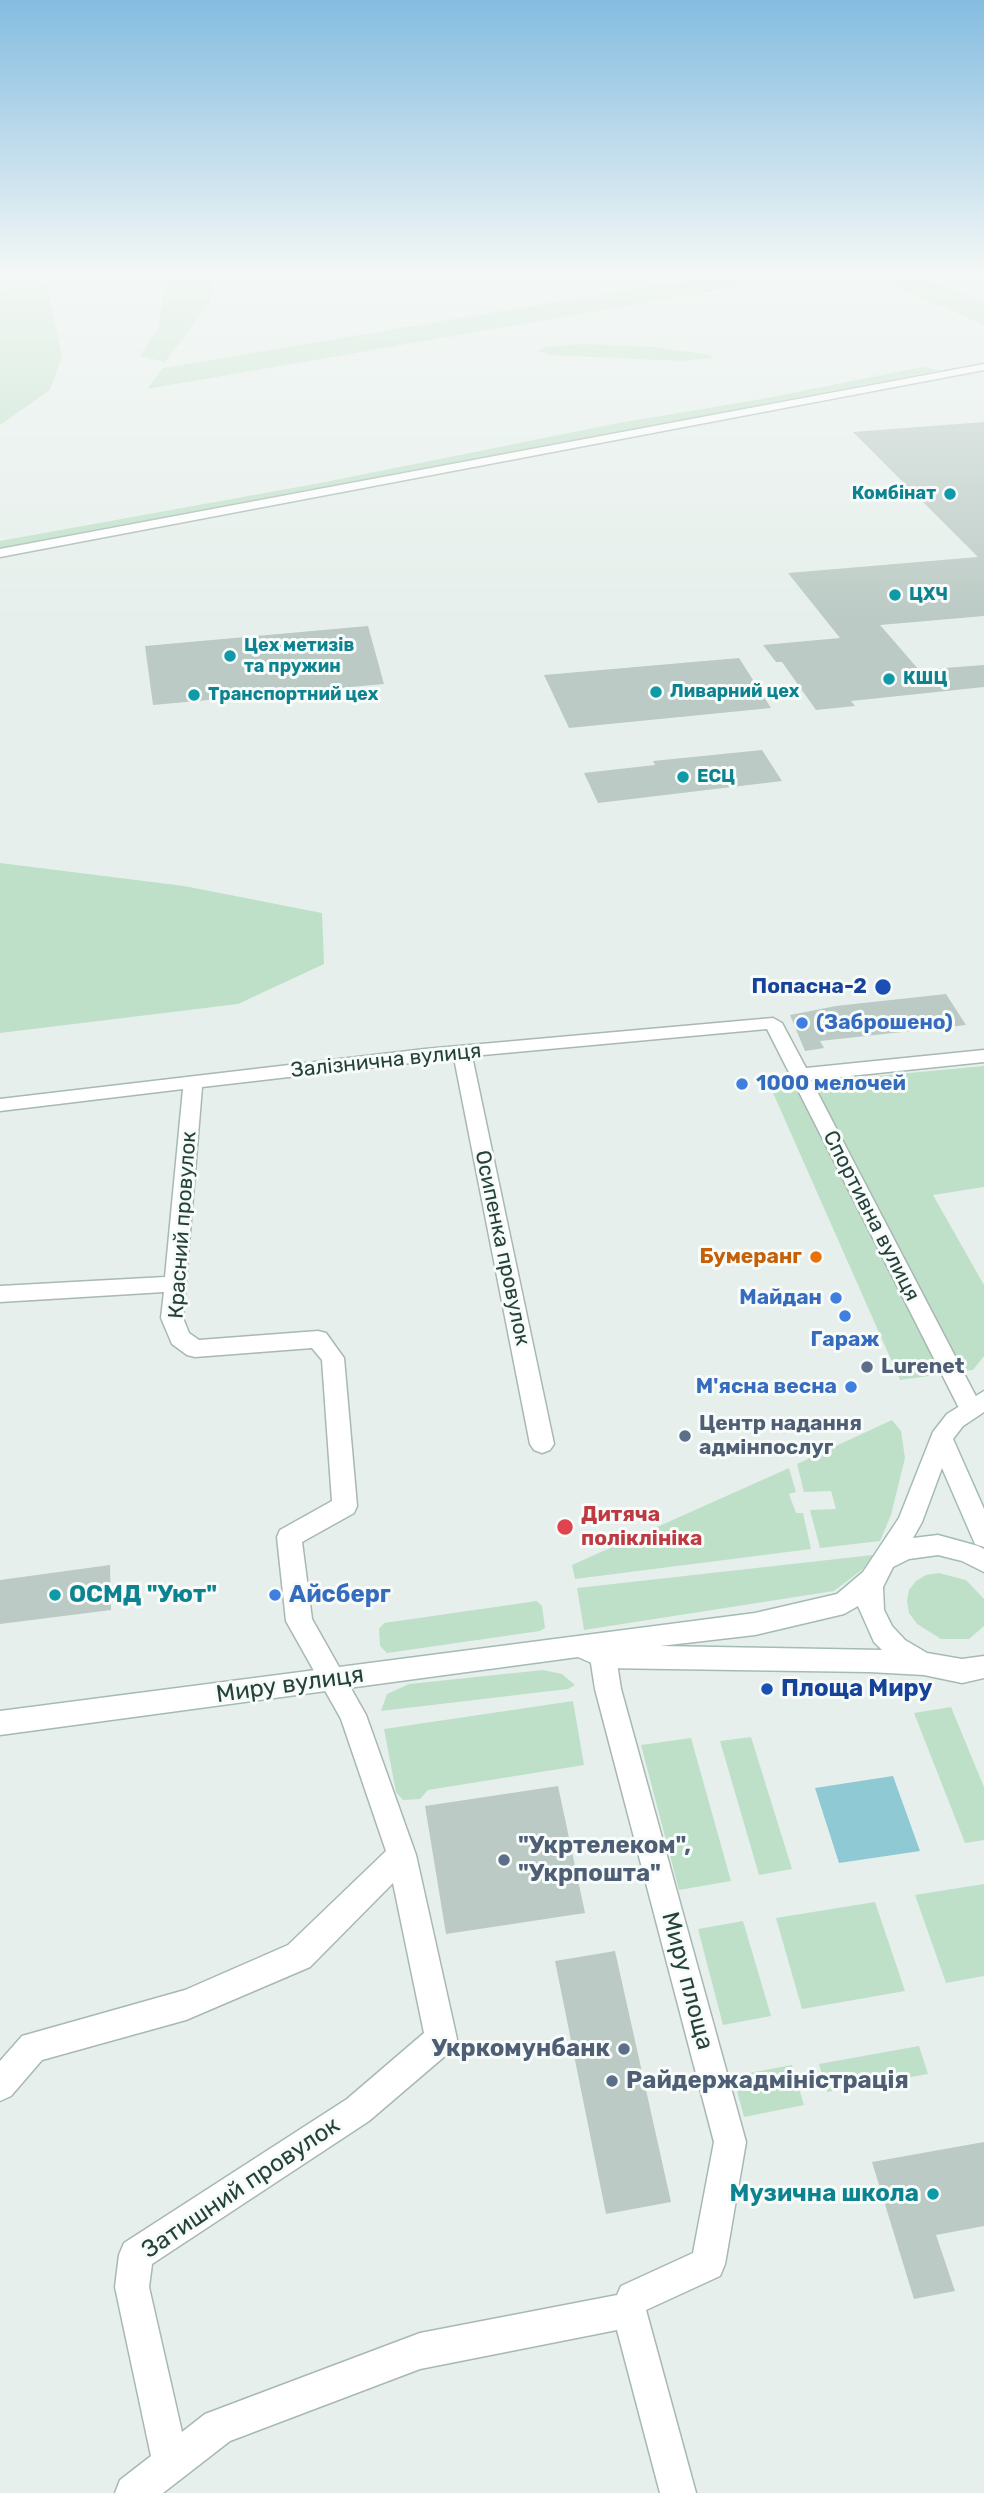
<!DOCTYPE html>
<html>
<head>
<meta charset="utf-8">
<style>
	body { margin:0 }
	canvas { display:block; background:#e6efeb }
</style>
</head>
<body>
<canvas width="984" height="2493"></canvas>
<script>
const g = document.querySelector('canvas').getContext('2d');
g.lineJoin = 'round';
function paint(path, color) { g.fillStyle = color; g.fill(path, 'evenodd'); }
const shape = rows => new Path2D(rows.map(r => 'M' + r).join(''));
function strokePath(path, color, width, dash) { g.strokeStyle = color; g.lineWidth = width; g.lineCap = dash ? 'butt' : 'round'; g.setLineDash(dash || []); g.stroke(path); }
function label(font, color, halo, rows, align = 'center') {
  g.font = font + ' Rubik,sans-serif'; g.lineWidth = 6; g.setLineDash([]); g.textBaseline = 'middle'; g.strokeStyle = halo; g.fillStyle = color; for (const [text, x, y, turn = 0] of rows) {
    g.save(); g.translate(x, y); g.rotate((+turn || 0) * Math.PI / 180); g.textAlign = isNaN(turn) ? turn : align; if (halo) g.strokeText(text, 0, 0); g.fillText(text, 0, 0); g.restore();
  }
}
paint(shape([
	[168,272,216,272,209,303,165,362,140,356,158,328],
	[734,272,765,282,147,389,163,368],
	[871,272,913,272,984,303,984,325,865,273],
	[47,286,62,356,50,390,0,425,0,290],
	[584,344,654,347,711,355,711,358,682,361,552,355,537,351,545,347],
	[922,367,940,370,0,551,0,541,320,483,619,423,762,399],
	[0,863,184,886,322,913,324,964,238,1004,0,1033],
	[984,1066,984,1187,933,1195,984,1285,984,1356,973,1370,900,1380,770,1086],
	[892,1420,901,1431,905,1458,891,1515,880,1541,820,1548,810,1510,836,1509,831,1491,804,1492,797,1464],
	[789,1468,796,1492,789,1494,796,1513,803,1513,811,1549,575,1579,572,1565],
	[873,1555,863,1569,834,1591,584,1630,577,1588],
	[939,1573,966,1580,984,1599,984,1626,969,1639,941,1639,917,1624,909,1613,907,1601,909,1590,916,1581,926,1575],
	[537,1601,542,1606,545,1628,540,1631,387,1653,380,1646,379,1629,384,1623],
	[543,1670,562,1674,575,1685,568,1689,381,1711,387,1694,409,1684],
	[573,1701,584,1765,428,1790,420,1799,403,1800,396,1792,384,1729],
	[951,1707,984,1787,984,1840,965,1843,914,1713],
	[751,1737,792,1869,759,1875,720,1741],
	[691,1738,731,1881,679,1890,641,1745],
	[984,1884,984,1976,946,1983,915,1895],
	[875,1902,905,1991,802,2009,776,1918],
	[743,1921,771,2016,723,2025,698,1929],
	[919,2046,928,2074,827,2092,819,2064],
	[792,2065,804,2105,744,2117,733,2076]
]), '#bfe0c8');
paint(shape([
	[893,1776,920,1851,839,1863,815,1788]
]), '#8ec9d4');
paint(shape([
	[984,422,984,616,880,625,919,670,984,665,984,687,851,701,855,706,816,710,782,662,776,662,763,645,840,638,788,573,978,557,853,432],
	[368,626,384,684,153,705,145,646],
	[739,658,771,708,569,728,544,675],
	[762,750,782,781,598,803,584,773,655,765,653,761],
	[946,994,966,1025,820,1041,824,1048,805,1051,790,1015,836,1006],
	[110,1565,111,1610,0,1624,0,1580],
	[558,1786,585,1913,446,1934,425,1806],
	[615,1951,671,2202,606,2214,555,1961],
	[984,2142,984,2226,936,2235,955,2291,914,2299,872,2162]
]), '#bbcac4');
const street = shape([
	[984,364,984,370,0,557,0,549,984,364],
	[773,1018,782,1023,806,1068,984,1050,984,1062,811,1080,982,1408,978,1414,970,1417,962,1414,767,1029,472,1056,554,1444,550,1450,542,1453,534,1450,530,1444,454,1058,202,1087,183,1318,189,1333,199,1340,318,1331,326,1333,344,1358,357,1506,354,1513,302,1542,312,1619,366,1715,416,1855,457,2039,452,2050,369,2121,152,2264,149,2287,182,2432,205,2414,420,2333,617,2295,621,2286,693,2253,714,2142,595,1689,590,1657,594,1649,603,1646,612,1649,616,1657,621,1689,746,2142,725,2264,720,2276,646,2310,696,2493,660,2493,617,2330,420,2369,230,2441,163,2493,115,2493,120,2480,151,2456,115,2287,119,2255,124,2243,347,2099,424,2033,393,1883,310,1967,186,2020,42,2060,11,2096,0,2101,0,2061,22,2036,185,1990,288,1945,386,1851,341,1719,286,1621,277,1537,280,1530,332,1501,322,1360,312,1348,195,1357,187,1355,172,1344,161,1318,164,1292,0,1302,0,1286,165,1277,183,1089,0,1111,0,1099,425,1049,773,1018]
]);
const secondary = shape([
	[984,1391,984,1412,963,1426,953,1439,984,1509,984,1547,975,1544,942,1468,922,1522,913,1538,938,1535,978,1546,984,1549,984,1572,962,1561,938,1555,909,1559,893,1567,883,1587,884,1610,892,1626,905,1640,927,1653,962,1659,984,1656,984,1678,962,1683,924,1675,869,1672,603,1668,578,1657,0,1735,0,1711,755,1613,837,1594,863,1572,899,1518,933,1432,947,1414,984,1391],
	[858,1606,874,1642,882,1650,660,1646,755,1635,844,1614,858,1606]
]);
strokePath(street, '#a8b8b2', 3);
strokePath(secondary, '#a4bbb3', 3);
paint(street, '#fff');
paint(secondary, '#fff');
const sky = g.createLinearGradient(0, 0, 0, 621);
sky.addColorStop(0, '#84bce0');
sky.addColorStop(0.44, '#f4f8f6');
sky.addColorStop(1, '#f4f8f600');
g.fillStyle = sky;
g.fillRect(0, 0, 984, 621);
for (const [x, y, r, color] of [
	[950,494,7,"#0f9aa8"],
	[895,595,7,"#0f9aa8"],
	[230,656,7,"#0f9aa8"],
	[889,679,7,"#0f9aa8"],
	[656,692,7,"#0f9aa8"],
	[194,695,7,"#0f9aa8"],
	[683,777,7,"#0f9aa8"],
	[883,987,9,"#1a4fb4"],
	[802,1023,7,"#3f7fe0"],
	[742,1084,7,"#3f7fe0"],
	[816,1257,7,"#e8710a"],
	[836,1298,7,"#3f7fe0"],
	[845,1316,7,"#3f7fe0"],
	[867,1367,7,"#5c6f8a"],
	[851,1387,7,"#3f7fe0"],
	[685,1436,7,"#5c6f8a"],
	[565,1527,9,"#e0444e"],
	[55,1595,7,"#0f9aa8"],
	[275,1595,7,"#3f7fe0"],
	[767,1689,7,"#1a4fb4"],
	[504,1860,7,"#5c6f8a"],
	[624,2049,7,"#5c6f8a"],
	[612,2081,7,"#5c6f8a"],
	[933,2194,7,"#0f9aa8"]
]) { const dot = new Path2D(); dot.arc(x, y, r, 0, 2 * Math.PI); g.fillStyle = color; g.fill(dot); strokePath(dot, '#f7fbf9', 2.5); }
label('bold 18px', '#0d838f', '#f7fbf9', [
	["Комбінат",936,494,"right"],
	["ЦХЧ",909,595],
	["Цех метизів",244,646],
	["та пружин",244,667],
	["КШЦ",903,679],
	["Ливарний цех",670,692],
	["Транспортний цех",208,695],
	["ЕСЦ",697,777]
], 'left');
label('bold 21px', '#164399', '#f7fbf9', [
	["Попасна-2",867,987]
], 'right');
label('bold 21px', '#366cbe', '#f7fbf9', [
	["(Заброшено)",816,1023],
	["1000 мелочей",756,1084],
	["Майдан",822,1298,"right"],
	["Гараж",845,1340,"center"],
	["М'ясна весна",837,1387,"right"]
], 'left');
label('21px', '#24423a', '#f7fbf9', [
	["Залізнична вулиця",386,1061,-6],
	["Спортивна вулиця",871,1216,63],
	["Красний провулок",183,1225,-86],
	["Осипенка провулок",502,1248,78]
]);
label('bold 21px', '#c56008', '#f7fbf9', [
	["Бумеранг",802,1257]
], 'right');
label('bold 21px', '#4e5e75', '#f7fbf9', [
	["Lurenet",881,1367],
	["Центр надання",699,1424],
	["адмінпослуг",699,1448]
], 'left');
label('bold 21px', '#be3a42', '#f7fbf9', [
	["Дитяча",581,1515],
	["поліклініка",581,1539]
], 'left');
label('bold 24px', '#0d838f', '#f7fbf9', [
	["ОСМД \"Уют\"",69,1595],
	["Музична школа",919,2194,"right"]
], 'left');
label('bold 24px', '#366cbe', '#f7fbf9', [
	["Айсберг",289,1595]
], 'left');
label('24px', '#24423a', '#f7fbf9', [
	["Миру вулиця",290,1685,-8],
	["Миру площа",687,1981,75],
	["Затишний провулок",241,2188,-34]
]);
label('bold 24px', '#164399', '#f7fbf9', [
	["Площа Миру",781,1689]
], 'left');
label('bold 24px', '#4e5e75', '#f7fbf9', [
	["\"Укртелеком\",",518,1846],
	["\"Укрпошта\"",518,1874],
	["Укркомунбанк",610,2049,"right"],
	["Райдержадміністрація",626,2081]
], 'left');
</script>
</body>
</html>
